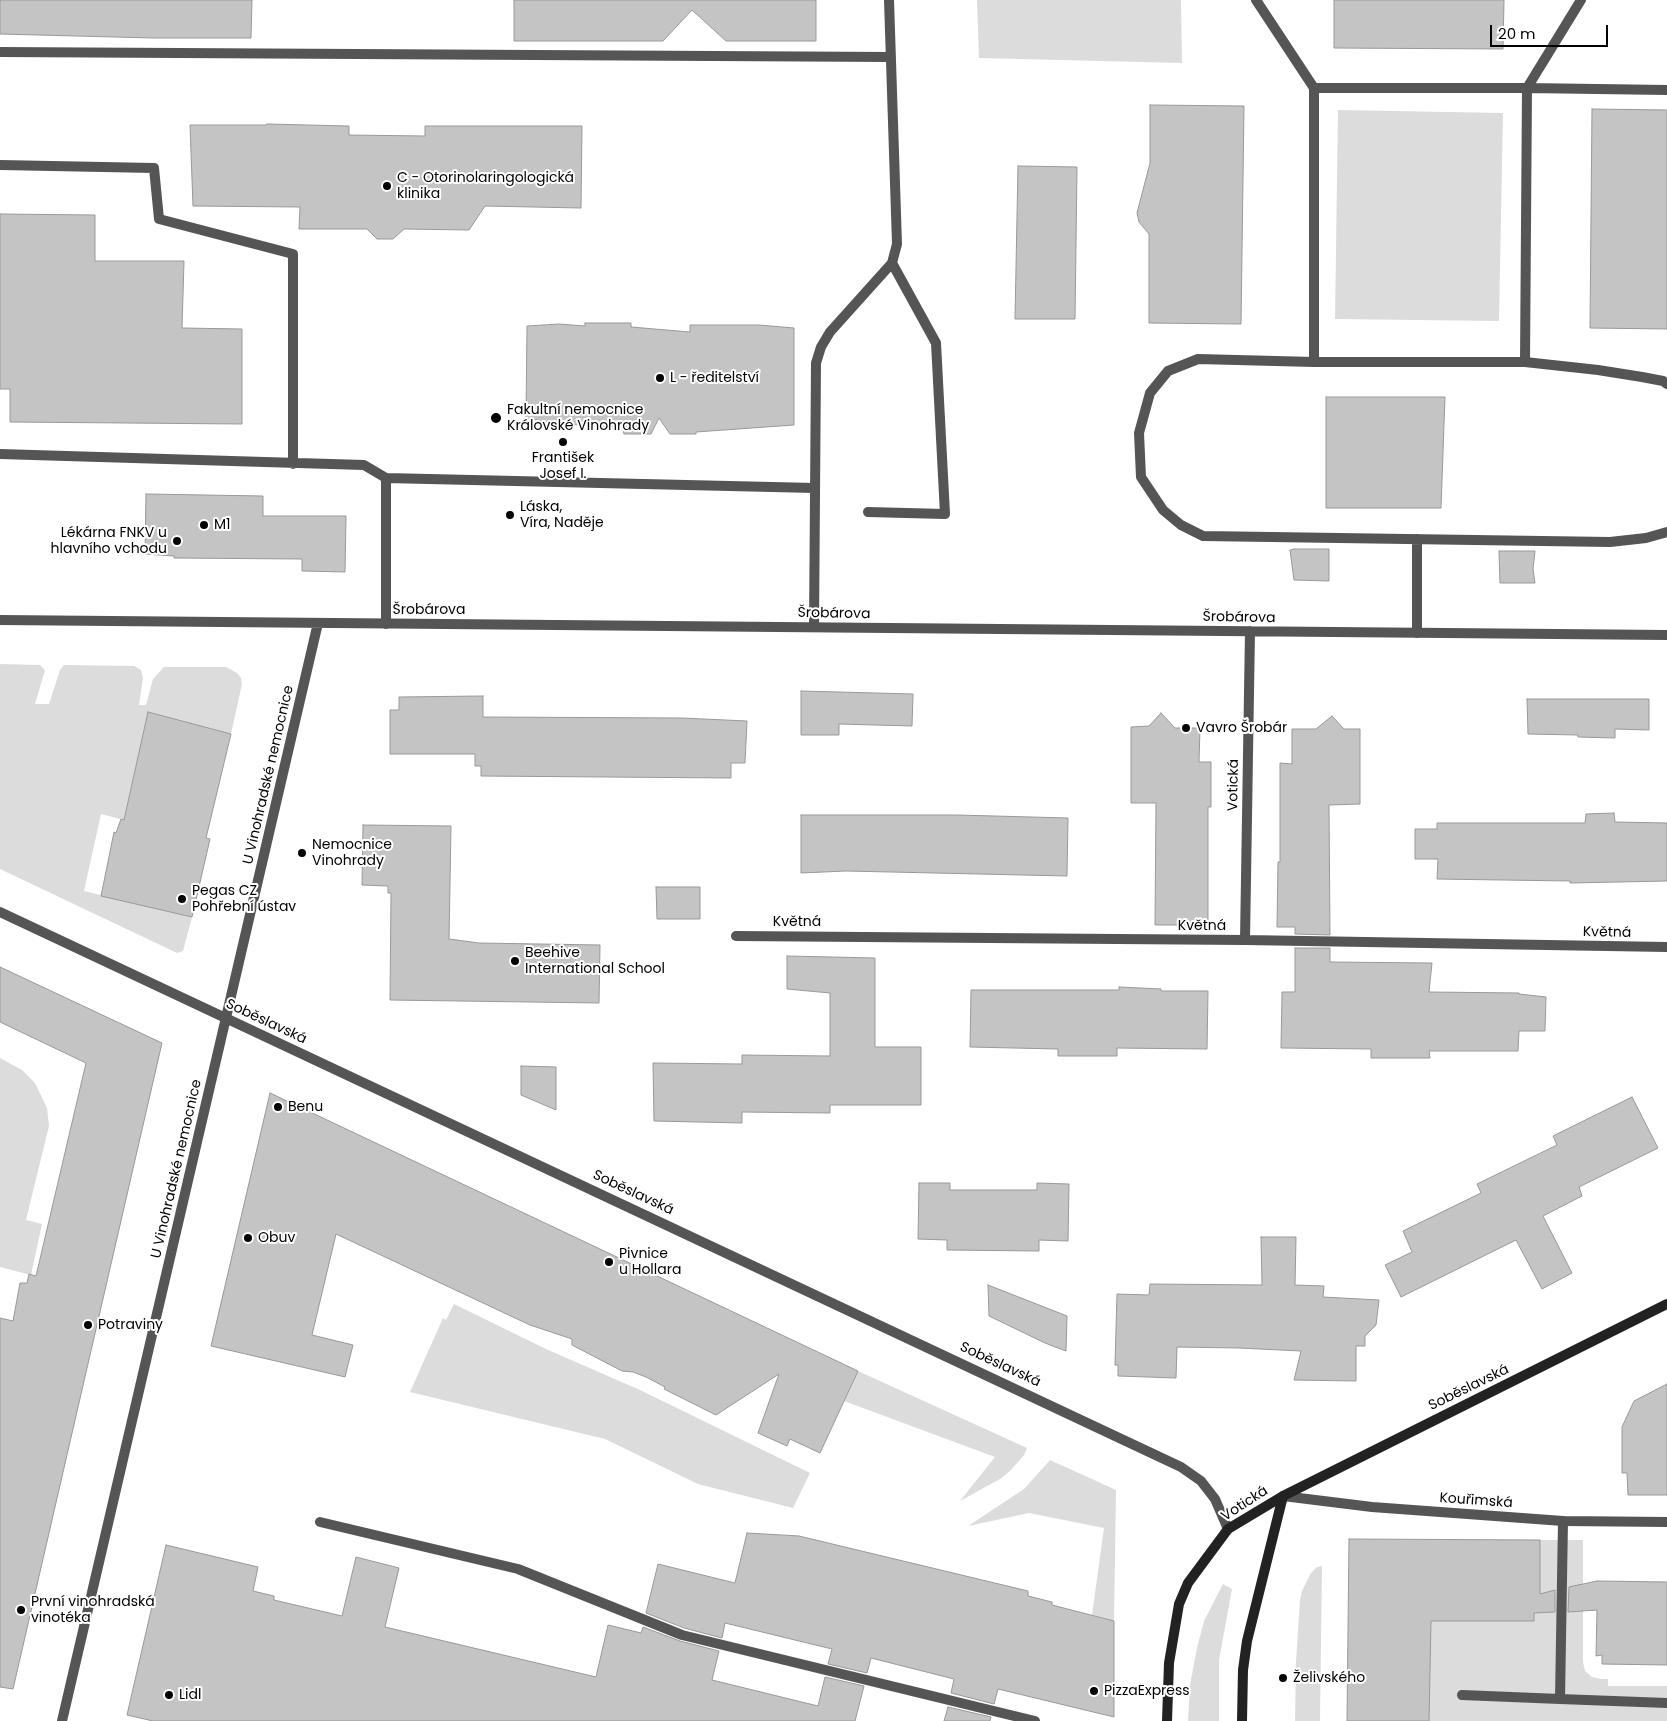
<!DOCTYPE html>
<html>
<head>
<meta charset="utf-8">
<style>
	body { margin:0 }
	#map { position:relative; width:1667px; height:1721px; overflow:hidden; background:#fff; font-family:Poppins,sans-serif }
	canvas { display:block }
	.scale { position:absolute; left:1490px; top:25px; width:118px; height:22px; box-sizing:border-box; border:2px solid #000; border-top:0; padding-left:6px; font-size:15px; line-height:18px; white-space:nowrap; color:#000; -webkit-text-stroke:4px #fff; paint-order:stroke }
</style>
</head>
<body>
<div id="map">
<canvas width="1667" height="1721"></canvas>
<div class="scale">20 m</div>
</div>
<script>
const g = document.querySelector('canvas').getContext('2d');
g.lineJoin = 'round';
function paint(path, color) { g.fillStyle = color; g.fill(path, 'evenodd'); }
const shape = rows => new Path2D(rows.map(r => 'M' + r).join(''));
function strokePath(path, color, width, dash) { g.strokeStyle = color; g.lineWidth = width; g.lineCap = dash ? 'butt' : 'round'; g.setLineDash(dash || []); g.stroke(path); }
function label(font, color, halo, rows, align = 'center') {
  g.font = font + ' Poppins,sans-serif'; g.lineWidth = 4; g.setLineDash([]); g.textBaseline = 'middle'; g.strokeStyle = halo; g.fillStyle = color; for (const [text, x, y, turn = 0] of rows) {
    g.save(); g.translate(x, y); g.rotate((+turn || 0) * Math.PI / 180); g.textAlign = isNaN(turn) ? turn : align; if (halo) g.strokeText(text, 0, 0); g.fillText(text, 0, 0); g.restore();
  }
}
paint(shape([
	[977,0,1181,0,1182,63,979,58],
	[1338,110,1503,113,1499,321,1335,319],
	[0,664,40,665,45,670,35,704,49,704,60,670,64,665,134,666,141,670,143,678,139,705,146,705,153,679,164,667,226,667,237,673,241,678,242,684,231,734,148,712,124,820,101,814,84,891,192,917,183,951,177,953,0,869],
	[0,1058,22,1070,35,1083,47,1108,49,1126,26,1220,42,1224,31,1275,0,1267],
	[454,1304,546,1349,640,1390,810,1473,793,1508,698,1484,605,1439,410,1392,443,1318,446,1320],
	[858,1371,1027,1448,1024,1455,1010,1471,1000,1479,960,1501,995,1457,844,1401],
	[1050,1460,1116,1490,1114,1621,1092,1615,1104,1528,1029,1513,968,1526,1024,1489],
	[1540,1540,1583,1540,1583,1662,1585,1671,1592,1677,1601,1679,1608,1679,1608,1686,1667,1686,1667,1721,1429,1721,1427,1613,1443,1621,1534,1621,1534,1613,1539,1612],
	[1322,1566,1320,1721,1295,1721,1296,1662,1300,1600,1302,1591,1311,1573,1317,1567],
	[1223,1584,1232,1589,1219,1660,1219,1721,1188,1721,1190,1685,1197,1648,1204,1621]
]), '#dcdcdc');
const building = shape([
	[0,0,252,0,251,38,153,38,0,34,0,0],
	[514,0,816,0,816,41,726,41,692,10,663,41,514,41,514,0],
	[1334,0,1504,0,1503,49,1334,48,1334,0],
	[1150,105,1244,106,1241,324,1149,323,1149,234,1139,222,1137,213,1150,163,1150,105],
	[1592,109,1667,110,1667,329,1590,328,1592,109],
	[267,124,349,126,349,135,425,136,425,126,582,126,581,208,485,206,469,230,404,229,393,239,377,239,367,229,299,229,300,207,193,206,190,125,266,125,267,124],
	[1018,166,1077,167,1075,319,1015,319,1018,166],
	[0,214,95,215,95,261,184,261,182,328,242,329,242,424,10,422,10,389,0,389,0,214],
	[585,323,631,323,631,327,690,332,690,325,759,325,794,328,794,425,696,432,696,434,670,434,659,418,651,434,624,434,623,429,568,424,568,426,526,418,527,326,559,324,585,326,585,323],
	[1326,397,1445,397,1441,508,1326,508,1326,397],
	[146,494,263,496,263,516,346,516,345,572,302,571,302,559,174,558,174,556,145,554,146,494],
	[1294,549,1329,549,1329,581,1294,580,1290,550,1294,549],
	[1499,551,1535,551,1533,569,1535,583,1500,583,1499,551],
	[801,691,913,694,912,726,839,724,839,735,801,735,801,691],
	[483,696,483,717,682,718,747,721,745,763,731,763,731,778,481,776,481,766,475,766,475,754,390,754,390,710,399,710,399,697,483,696],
	[1527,699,1649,699,1649,730,1615,729,1615,738,1578,737,1578,735,1528,734,1527,699],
	[148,712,231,734,206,838,210,839,192,917,101,896,114,832,116,833,121,819,124,820,148,712],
	[1161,713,1175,728,1200,728,1199,762,1211,762,1211,807,1208,807,1208,925,1155,925,1156,803,1131,803,1131,727,1149,726,1161,713],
	[1332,716,1344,729,1360,729,1360,804,1329,805,1330,935,1295,934,1295,927,1277,927,1278,862,1280,862,1280,763,1292,764,1292,729,1316,729,1332,716],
	[1614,813,1615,822,1667,823,1667,881,1570,883,1570,881,1437,879,1438,859,1415,859,1415,829,1437,829,1437,823,1585,823,1586,814,1614,813],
	[801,815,957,815,1068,818,1067,876,935,873,846,871,801,873,801,815],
	[363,825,451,826,449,939,479,943,600,945,599,1003,390,1000,391,893,388,893,388,886,362,885,363,825],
	[656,887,700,887,700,919,657,919,656,887],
	[1295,948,1330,948,1330,962,1432,963,1429,992,1519,993,1519,994,1546,997,1545,1031,1519,1031,1518,1051,1429,1051,1430,1058,1371,1058,1371,1049,1281,1048,1282,992,1295,992,1295,948],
	[787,956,875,958,875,1047,921,1047,921,1105,830,1105,830,1113,742,1112,742,1123,654,1121,653,1063,742,1064,742,1055,830,1056,830,993,787,989,787,956],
	[0,967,162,1043,13,1689,0,1687,0,1318,13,1321,20,1283,27,1283,29,1274,36,1276,86,1063,0,1022,0,967],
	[1119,987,1161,989,1161,991,1208,991,1207,1049,1117,1048,1117,1056,1058,1056,1058,1049,970,1047,971,990,1119,990,1119,987],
	[521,1066,556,1067,556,1110,521,1095,521,1066],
	[270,1093,858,1371,820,1453,790,1439,787,1446,758,1433,779,1374,716,1415,664,1389,665,1387,646,1377,633,1372,622,1371,572,1345,572,1339,530,1325,336,1234,312,1335,353,1345,345,1377,211,1346,270,1093],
	[1632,1097,1658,1148,1579,1187,1582,1196,1543,1216,1572,1273,1542,1289,1516,1240,1401,1297,1385,1265,1412,1252,1403,1231,1481,1193,1477,1184,1557,1145,1553,1136,1632,1097],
	[919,1183,950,1183,950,1190,1037,1190,1037,1183,1069,1184,1068,1241,1039,1240,1039,1251,947,1250,947,1240,918,1239,919,1183],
	[1261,1237,1296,1237,1295,1285,1324,1286,1323,1297,1379,1300,1376,1325,1365,1336,1365,1346,1356,1346,1356,1381,1294,1380,1301,1351,1239,1348,1177,1347,1176,1378,1118,1376,1118,1365,1115,1365,1117,1294,1149,1295,1150,1284,1262,1285,1261,1237],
	[988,1285,1067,1316,1066,1351,1045,1343,989,1316,988,1285],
	[1667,1384,1667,1495,1628,1495,1627,1473,1622,1473,1622,1427,1634,1401,1667,1384],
	[747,1533,799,1536,1028,1591,1028,1596,1052,1602,1052,1605,1114,1621,1114,1717,998,1689,994,1704,951,1693,954,1679,871,1658,867,1673,828,1664,832,1649,725,1623,722,1638,684,1628,646,1613,658,1564,735,1583,747,1533],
	[1349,1539,1540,1540,1540,1594,1555,1590,1555,1612,1534,1613,1534,1621,1431,1621,1429,1721,1347,1721,1349,1539],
	[166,1545,258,1567,253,1591,274,1596,274,1600,342,1616,356,1557,399,1568,385,1627,596,1677,608,1625,641,1633,643,1627,680,1641,719,1651,712,1680,818,1706,825,1677,864,1686,855,1721,153,1721,127,1715,166,1545],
	[1597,1581,1667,1582,1667,1665,1602,1664,1602,1655,1596,1656,1597,1610,1568,1612,1569,1587,1597,1581],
	[948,1707,991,1717,990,1721,944,1721,948,1707]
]);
paint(building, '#c4c4c4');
strokePath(building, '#999', 1);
strokePath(shape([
	[1256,0,1314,88],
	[0,52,891,57],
	[0,165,154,168,159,219,293,254,293,464],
	[1314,362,1314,88,1527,88,1667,90],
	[1525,362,1527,88,1581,0],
	[1667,384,1663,381,1642,377,1598,370,1525,362,1314,362,1198,359,1168,371,1150,393,1139,433,1141,477,1163,510,1181,525,1203,536,1610,542,1646,538,1667,532],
	[0,454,364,465,386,478,815,488],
	[868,512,945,514,936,343,892,263],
	[1417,539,1417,633],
	[386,624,386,478],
	[814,627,816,363,821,347,830,332,892,263,897,244,889,0],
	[1563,1521,1560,1699,1667,1703],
	[320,1522,518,1569,682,1635,1035,1721],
	[1462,1695,1560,1699]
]), '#555', 10);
strokePath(shape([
	[0,620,1667,635],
	[0,912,1181,1467,1201,1481,1215,1499,1228,1529],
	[736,936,1245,940,1667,947],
	[1245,940,1250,631],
	[1283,1496,1372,1507,1563,1521,1667,1522],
	[62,1721,318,623]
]), '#555', 10);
strokePath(shape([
	[1167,1721,1169,1663,1179,1604,1188,1583,1228,1529,1283,1496,1667,1304],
	[1242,1721,1243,1670,1247,1641,1283,1496]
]), '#222', 10);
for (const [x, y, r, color] of [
	[387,186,5,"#000"],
	[660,378,5,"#000"],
	[496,418,6,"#000"],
	[563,442,5,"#000"],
	[510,515,5,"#000"],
	[204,525,5,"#000"],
	[177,541,5,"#000"],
	[1186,728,5,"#000"],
	[302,853,5,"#000"],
	[182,899,5,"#000"],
	[515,961,5,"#000"],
	[278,1107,5,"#000"],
	[248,1238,5,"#000"],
	[609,1262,5,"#000"],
	[88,1325,5,"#000"],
	[21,1610,5,"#000"],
	[1283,1678,5,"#000"],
	[1094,1691,5,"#000"],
	[169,1695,5,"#000"]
]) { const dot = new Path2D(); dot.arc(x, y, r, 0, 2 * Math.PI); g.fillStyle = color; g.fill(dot); strokePath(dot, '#fff', 2); }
label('14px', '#000', '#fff', [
	["C - Otorinolaringologická",397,178],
	["klinika",397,194],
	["L - ředitelství",670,378],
	["Fakultní nemocnice",507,410],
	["Královské Vinohrady",507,426],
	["František",563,458,"center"],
	["Josef I.",563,474,"center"],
	["Láska,",520,507],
	["Víra, Naděje",520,523],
	["M1",214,525],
	["Lékárna FNKV u",167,533,"right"],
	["hlavního vchodu",167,549,"right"],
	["Vavro Šrobár",1196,728],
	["Nemocnice",312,845],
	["Vinohrady",312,861],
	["Pegas CZ",192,891],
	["Pohřební ústav",192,907],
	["Beehive",525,953],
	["International School",525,969],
	["Benu",288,1107],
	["Obuv",258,1238],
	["Pivnice",619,1254],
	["u Hollara",619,1270],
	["Potraviny",98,1325],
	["První vinohradská",31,1602],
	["vinotéka",31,1618],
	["Želivského",1293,1678],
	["PizzaExpress",1104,1691],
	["Lidl",179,1695]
], 'left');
label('14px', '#000', '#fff', [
	["Šrobárova",429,610],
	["Šrobárova",834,614,1],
	["Šrobárova",1239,618,1],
	["U Vinohradské nemocnice",269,775,-77],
	["Votická",1234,785,-89],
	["Květná",797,922],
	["Květná",1202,926],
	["Květná",1607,933,1],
	["Soběslavská",266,1022,25],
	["U Vinohradské nemocnice",177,1169,-77],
	["Soběslavská",633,1193,25],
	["Soběslavská",1000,1365,25],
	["Soběslavská",1469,1388,-26],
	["Kouřimská",1476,1501,4],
	["Votická",1245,1504,-33]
]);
</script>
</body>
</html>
